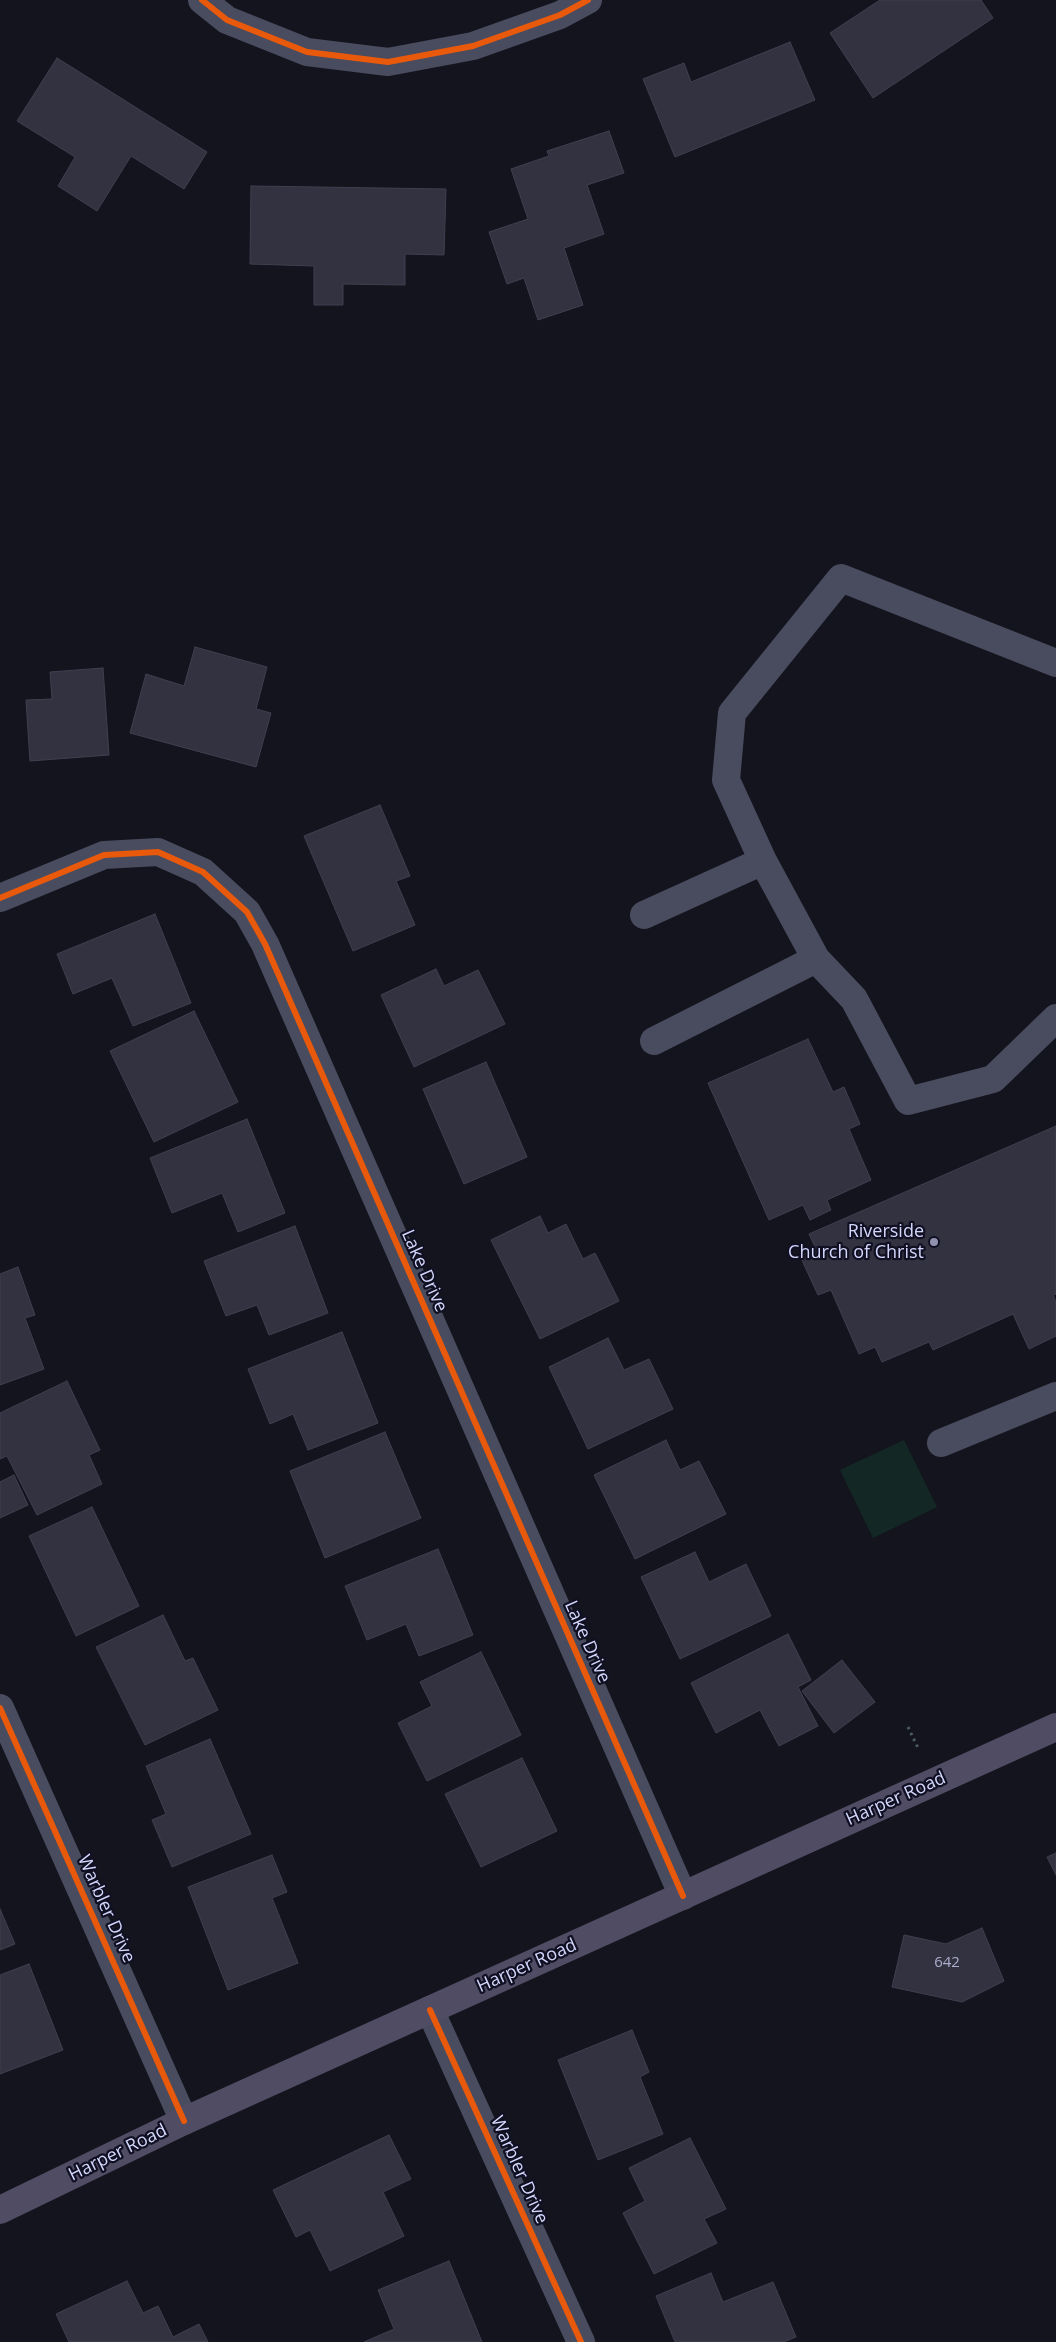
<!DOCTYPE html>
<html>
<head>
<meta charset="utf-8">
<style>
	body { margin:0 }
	canvas { display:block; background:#14141e }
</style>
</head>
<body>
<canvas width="1056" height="2342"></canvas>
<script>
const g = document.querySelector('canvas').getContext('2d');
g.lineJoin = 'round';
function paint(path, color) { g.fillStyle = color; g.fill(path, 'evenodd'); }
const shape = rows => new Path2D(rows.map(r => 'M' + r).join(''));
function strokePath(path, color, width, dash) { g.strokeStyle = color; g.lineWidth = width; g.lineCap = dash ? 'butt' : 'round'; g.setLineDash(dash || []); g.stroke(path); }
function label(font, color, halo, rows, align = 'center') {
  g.font = font + ' "Open Sans",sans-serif'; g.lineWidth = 4.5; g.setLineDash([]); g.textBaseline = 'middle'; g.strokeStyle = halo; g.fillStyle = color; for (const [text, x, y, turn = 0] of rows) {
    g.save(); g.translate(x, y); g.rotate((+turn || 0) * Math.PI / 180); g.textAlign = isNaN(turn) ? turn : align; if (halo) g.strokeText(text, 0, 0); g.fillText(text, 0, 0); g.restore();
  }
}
paint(shape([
	[904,1440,937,1507,873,1538,840,1470]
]), '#132825');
const building = shape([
	[880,0,981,0,993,18,873,98,830,33,880,0],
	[790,42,815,100,675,157,643,79,684,63,691,82,790,42],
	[57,58,207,152,184,189,131,156,97,211,58,186,75,157,17,121,57,58],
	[609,131,624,173,587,185,604,234,564,248,583,305,538,320,524,278,507,284,489,232,528,219,511,169,549,156,547,151,609,131],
	[251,186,446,189,444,255,405,254,405,285,343,284,343,305,314,305,314,266,250,264,251,186],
	[195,647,267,667,256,709,271,713,256,767,130,733,146,674,184,686,195,647],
	[103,668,109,755,30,761,26,700,52,699,50,672,103,668],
	[380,805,410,876,396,881,415,925,353,951,304,836,380,805],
	[155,914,191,1003,133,1026,112,978,73,994,57,954,155,914],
	[436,969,444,986,478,970,505,1024,414,1067,381,995,436,969],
	[194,1011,238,1102,154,1142,110,1051,194,1011],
	[808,1039,833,1092,844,1087,860,1124,849,1129,871,1180,827,1200,831,1210,810,1220,803,1205,769,1220,708,1083,808,1039],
	[486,1062,527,1157,464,1184,423,1089,486,1062],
	[247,1119,285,1213,238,1232,222,1193,172,1213,150,1158,247,1119],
	[1056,1126,1056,1294,1053,1295,1056,1302,1056,1336,1029,1349,1013,1314,933,1350,929,1342,882,1362,875,1347,859,1354,831,1290,818,1295,800,1256,816,1249,809,1234,1056,1126],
	[540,1216,548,1233,566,1224,583,1259,595,1253,619,1301,540,1339,491,1240,540,1216],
	[295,1226,328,1313,269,1335,257,1305,226,1316,204,1261,295,1226],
	[18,1267,35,1315,25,1318,44,1369,0,1385,0,1274,18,1267],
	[342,1332,378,1423,308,1450,293,1414,270,1424,248,1369,342,1332],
	[608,1338,624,1370,649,1359,673,1409,588,1449,549,1367,608,1338],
	[67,1381,100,1450,89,1455,102,1484,37,1515,7,1456,0,1459,0,1413,67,1381],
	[385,1432,421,1518,325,1558,290,1471,385,1432],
	[666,1440,680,1470,699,1461,726,1514,635,1559,594,1475,666,1440],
	[14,1475,28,1505,0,1518,0,1482,14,1475],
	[92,1507,139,1606,76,1636,29,1536,92,1507],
	[438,1549,473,1635,419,1656,406,1624,367,1640,345,1586,438,1549],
	[695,1552,709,1582,746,1564,771,1616,680,1659,641,1577,695,1552],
	[163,1615,185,1661,193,1658,218,1710,145,1745,96,1647,163,1615],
	[788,1634,811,1680,798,1687,818,1726,779,1746,760,1710,716,1733,691,1683,788,1634],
	[481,1652,521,1735,427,1781,398,1723,432,1706,420,1682,481,1652],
	[842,1660,875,1702,834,1733,802,1691,842,1660],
	[210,1739,251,1834,172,1867,152,1820,166,1814,146,1766,210,1739],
	[522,1758,557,1831,481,1867,445,1794,522,1758],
	[1056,1853,1056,1875,1047,1857,1056,1853],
	[272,1855,287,1892,272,1898,298,1963,228,1990,188,1887,272,1855],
	[0,1909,15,1944,0,1950,0,1909],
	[982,1928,1004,1981,962,2002,892,1987,904,1935,946,1944,982,1928],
	[29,1964,63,2050,0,2074,0,1975,29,1964],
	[632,2030,649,2072,640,2077,663,2134,598,2160,558,2060,632,2030],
	[389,2135,411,2179,383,2192,404,2236,330,2271,310,2230,296,2237,273,2190,389,2135],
	[690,2138,726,2209,704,2219,717,2243,654,2274,623,2213,645,2201,629,2168,690,2138],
	[449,2261,482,2342,364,2342,394,2329,378,2290,449,2261],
	[711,2273,723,2302,773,2282,796,2337,784,2342,675,2342,656,2296,711,2273],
	[127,2281,143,2313,158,2306,173,2337,199,2324,208,2342,69,2342,56,2314,127,2281]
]);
paint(building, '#323240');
strokePath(building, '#3f3f51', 1);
strokePath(shape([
	[908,1727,919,1750]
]), '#4a5a61', 3, [2.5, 4]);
strokePath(shape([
	[202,0,227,20,307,52,388,62,473,46,560,15,588,0],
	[1056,663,841,578,732,713,726,780,763,861,816,959,854,999,908,1101,993,1079,1056,1018],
	[0,898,104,855,158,852,203,872,247,912,265,944,683,1896],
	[644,915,763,861],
	[654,1041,816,959],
	[941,1443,1056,1396],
	[0,1708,184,2121],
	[430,2010,581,2342]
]), '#494c5e', 28);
strokePath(shape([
	[0,2210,184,2121,1056,1727]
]), '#504c64', 28);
strokePath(shape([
	[202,0,227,20,307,52,388,62,473,46,560,15,588,0],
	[0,898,104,855,158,852,203,872,247,912,265,944,683,1896],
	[0,1708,184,2121],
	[430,2010,581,2342]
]), '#e8590c', 6);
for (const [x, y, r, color] of [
	[934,1242,5,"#9193ae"]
]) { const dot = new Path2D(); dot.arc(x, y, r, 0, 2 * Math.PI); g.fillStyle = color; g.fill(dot); strokePath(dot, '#101022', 2); }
label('15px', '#acaecd', null, [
	["642",947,1963]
]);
label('18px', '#d4d7fc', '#101022', [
	["Riverside",924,1232],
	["Church of Christ",924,1253]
], 'right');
label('18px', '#d4d7fc', '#101022', [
	["Lake Drive",424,1271,66],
	["Lake Drive",587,1642,66],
	["Harper Road",896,1799,-24],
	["Warbler Drive",106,1909,66],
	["Harper Road",527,1966,-24],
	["Harper Road",118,2153,-26],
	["Warbler Drive",519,2170,66]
]);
</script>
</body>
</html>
